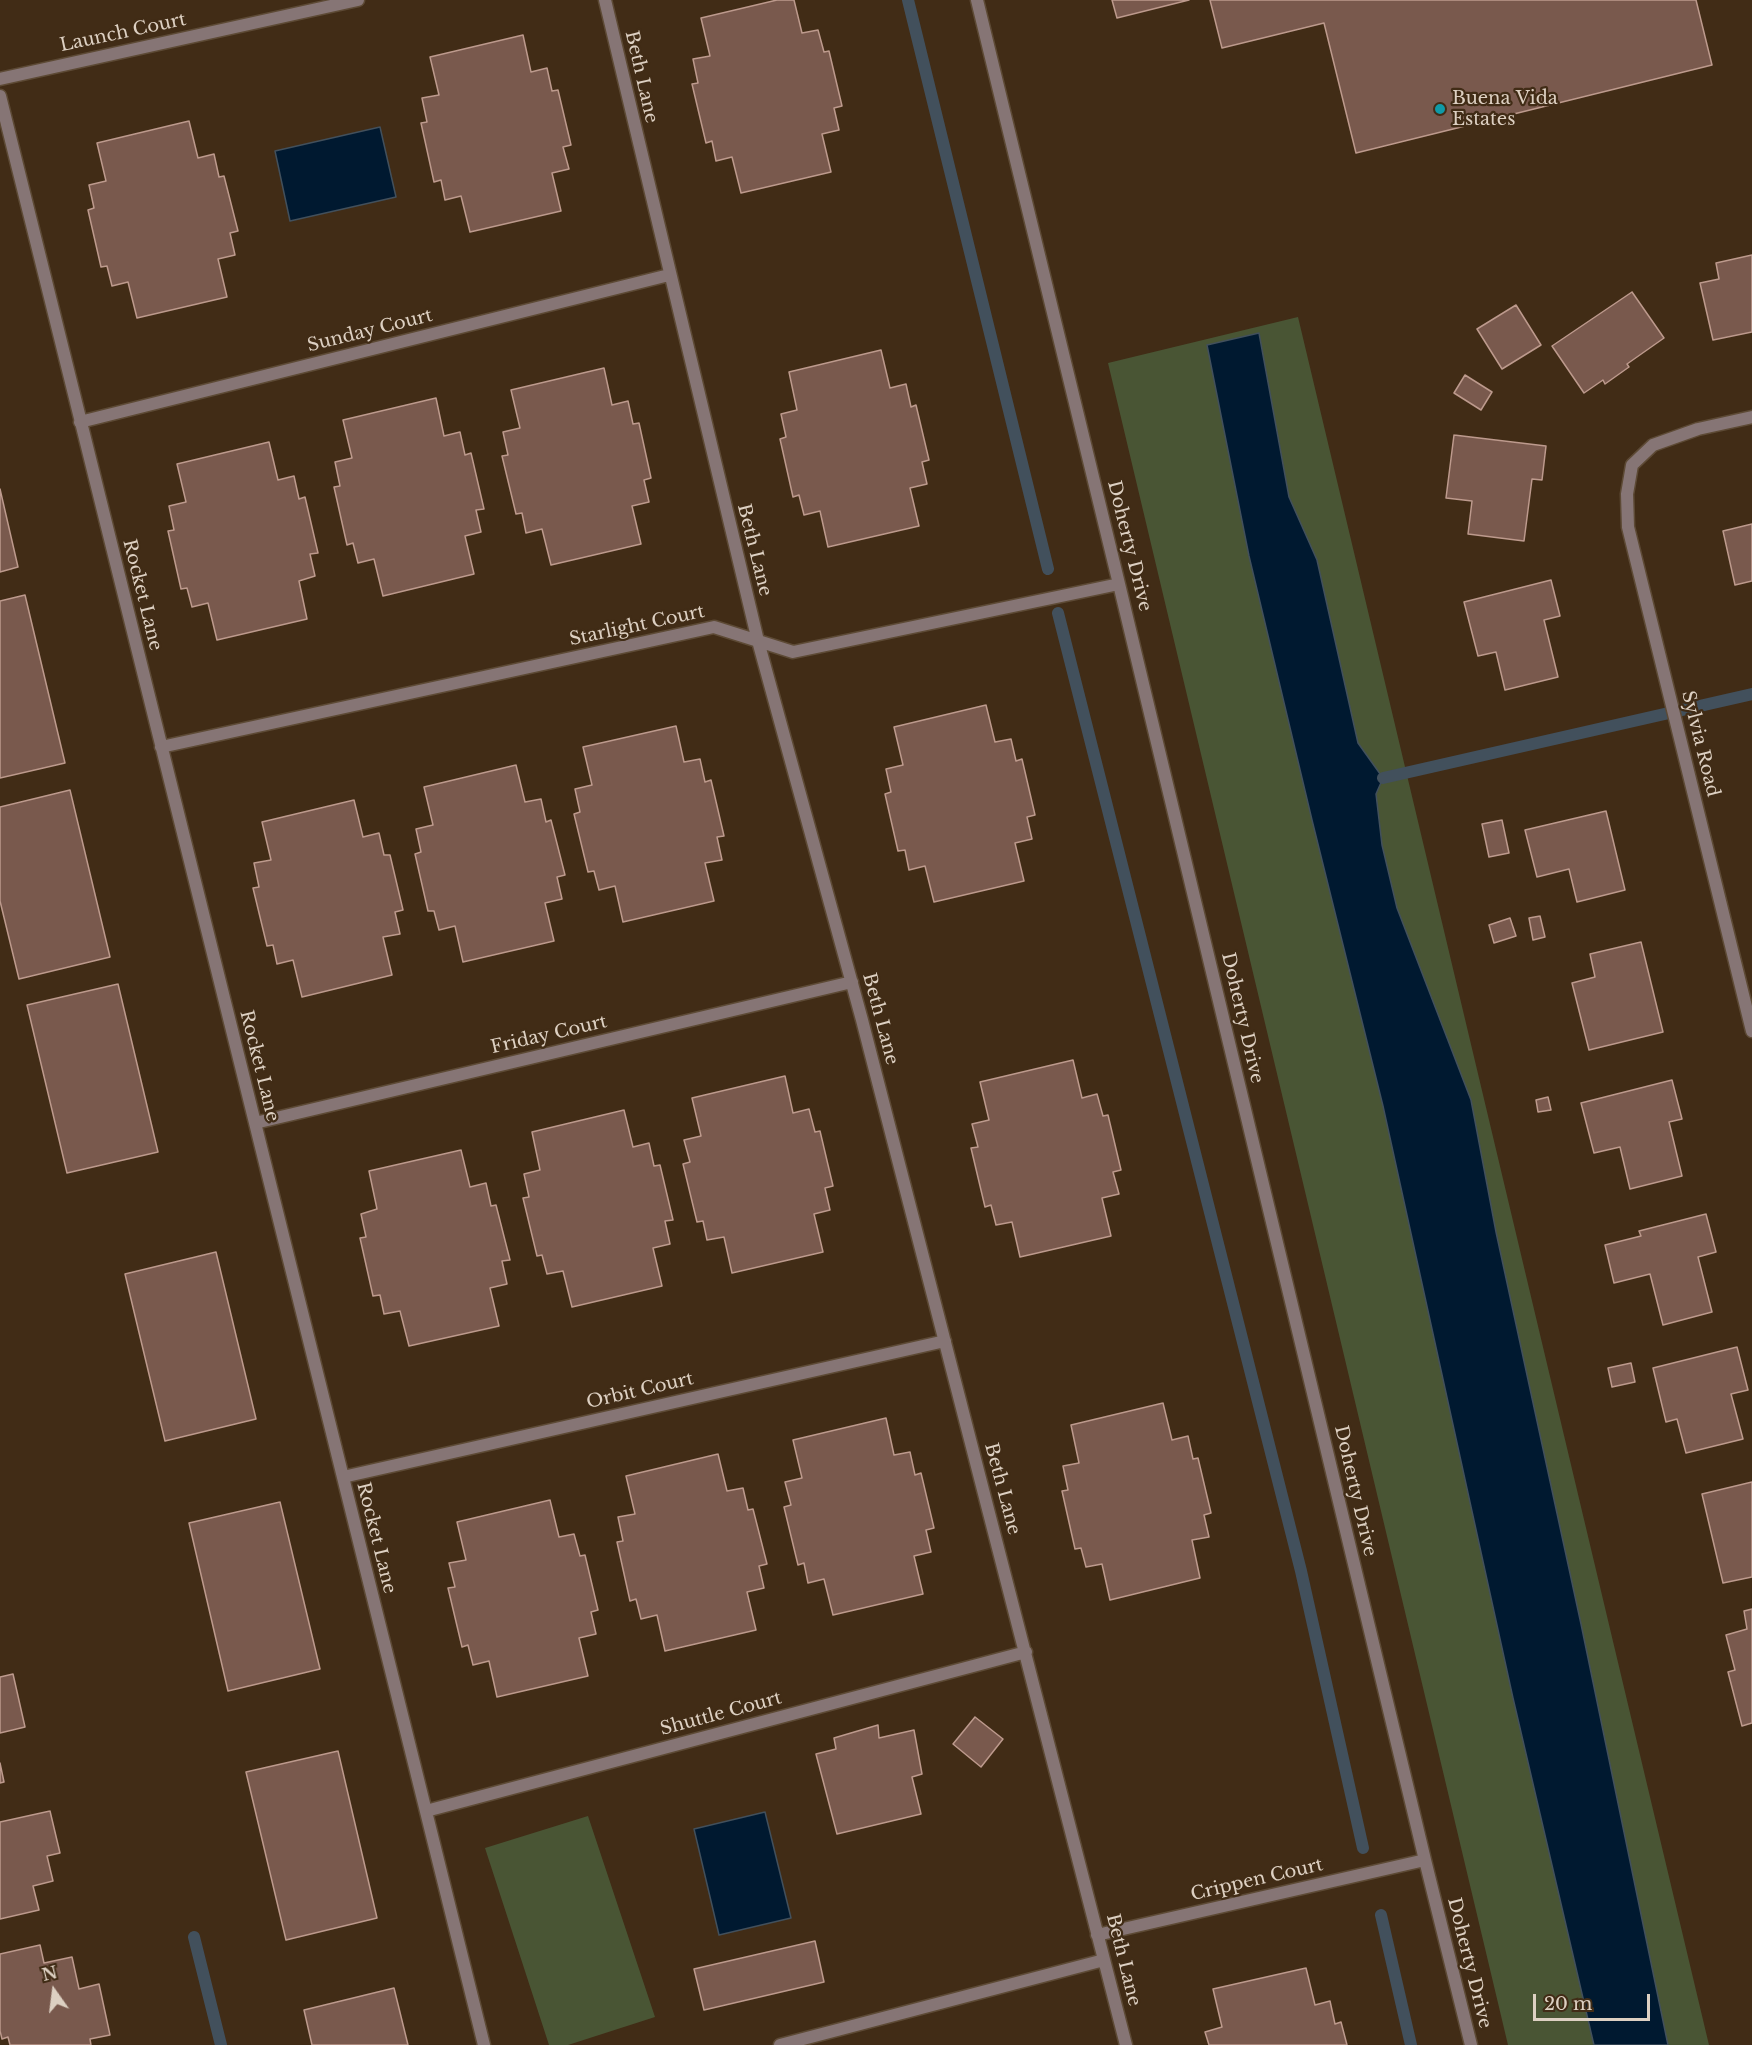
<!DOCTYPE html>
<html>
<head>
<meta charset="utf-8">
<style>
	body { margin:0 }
	#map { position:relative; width:1752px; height:2045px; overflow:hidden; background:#412c16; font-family:"Libre Baskerville",serif }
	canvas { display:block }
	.north { position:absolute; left:24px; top:1961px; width:60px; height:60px; -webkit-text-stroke:4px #412c16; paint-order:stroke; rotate:346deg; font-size:16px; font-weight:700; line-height:24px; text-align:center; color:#ddd0c2 }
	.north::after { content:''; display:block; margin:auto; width:21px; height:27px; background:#ddd0c2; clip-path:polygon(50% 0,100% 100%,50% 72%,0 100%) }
	.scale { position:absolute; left:1533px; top:1994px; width:117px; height:27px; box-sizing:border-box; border:3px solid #ddd0c2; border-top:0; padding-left:8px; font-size:18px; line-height:21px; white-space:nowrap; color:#ddd0c2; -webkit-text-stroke:4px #412c16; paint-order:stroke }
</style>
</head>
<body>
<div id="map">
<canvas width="1752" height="2045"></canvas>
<div class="north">N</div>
<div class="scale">20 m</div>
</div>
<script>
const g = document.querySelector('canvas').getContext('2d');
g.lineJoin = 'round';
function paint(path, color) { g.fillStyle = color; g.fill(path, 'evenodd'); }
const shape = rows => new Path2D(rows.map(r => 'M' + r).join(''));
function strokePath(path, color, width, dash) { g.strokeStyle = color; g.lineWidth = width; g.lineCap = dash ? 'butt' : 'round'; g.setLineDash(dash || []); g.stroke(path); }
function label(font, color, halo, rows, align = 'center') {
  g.font = font + ' "Libre Baskerville",serif'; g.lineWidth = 4.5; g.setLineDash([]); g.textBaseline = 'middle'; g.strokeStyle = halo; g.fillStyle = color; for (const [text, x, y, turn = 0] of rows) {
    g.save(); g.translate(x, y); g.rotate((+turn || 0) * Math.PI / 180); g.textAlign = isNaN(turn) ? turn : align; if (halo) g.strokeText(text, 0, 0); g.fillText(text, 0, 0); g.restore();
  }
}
paint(shape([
	[1298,317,1709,2045,1508,2045,1108,363],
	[588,1816,655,2017,568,2045,549,2045,485,1848]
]), '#495534');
const water = shape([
	[380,127,396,197,290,221,275,151,380,127],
	[1259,333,1289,497,1317,560,1358,743,1383,778,1376,794,1382,845,1397,908,1471,1100,1496,1232,1581,1624,1668,2045,1594,2045,1593,2041,1513,1698,1383,1106,1312,820,1249,556,1207,345,1259,333],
	[765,1812,791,1918,719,1935,694,1829,765,1812]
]);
paint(water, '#001930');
strokePath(water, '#42505c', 1.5);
strokePath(shape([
	[908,0,1048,569],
	[1058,613,1301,1571,1363,1848],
	[1383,778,1752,694],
	[1381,1915,1411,2045],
	[194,1937,221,2045]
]), '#42505c', 12);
const building = shape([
	[777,0,794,0,802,33,818,30,824,52,829,51,842,106,834,108,839,130,822,134,831,172,741,193,732,157,716,161,712,141,706,143,692,84,698,83,693,59,710,56,701,18,777,0],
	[1112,0,1189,0,1117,18,1112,0],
	[1210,0,1696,0,1712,65,1356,153,1324,23,1222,48,1210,0],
	[523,35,531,72,547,68,552,91,558,90,571,145,563,147,569,169,552,173,561,211,470,232,461,196,445,200,441,180,434,182,421,123,427,122,422,98,439,95,430,57,523,35],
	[189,121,198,158,214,154,219,177,224,176,238,231,230,233,235,255,218,259,227,297,137,318,128,282,112,286,107,266,101,267,88,210,94,208,89,185,106,181,97,143,189,121],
	[1752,255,1752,332,1713,340,1700,283,1719,279,1716,263,1752,255],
	[1632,292,1664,338,1627,364,1629,367,1605,384,1603,380,1584,393,1552,346,1632,292],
	[1516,305,1541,345,1502,369,1477,329,1516,305],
	[881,350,890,388,906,384,911,407,916,405,929,460,922,462,927,484,910,488,919,526,828,547,820,511,804,515,799,495,793,497,780,439,786,437,781,414,797,410,789,372,881,350],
	[604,368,612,405,628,401,633,424,639,423,651,478,644,480,649,502,632,506,641,544,551,565,542,529,526,533,522,513,516,514,502,456,508,455,503,432,520,428,511,390,604,368],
	[1465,375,1492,392,1481,410,1454,393,1465,375],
	[436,398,444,436,460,432,465,455,471,453,484,509,476,510,481,532,465,536,474,574,383,596,374,559,358,563,353,543,347,545,334,487,340,486,335,462,352,458,343,420,436,398],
	[1454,435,1546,446,1542,480,1532,479,1524,541,1468,534,1472,501,1446,498,1454,435],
	[269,442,278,480,294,476,299,499,305,497,318,553,310,554,315,576,299,581,307,619,217,640,208,603,192,607,187,588,181,589,168,531,174,530,169,506,186,502,177,464,269,442],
	[0,489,18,567,0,572,0,489],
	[1752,524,1752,581,1735,585,1723,531,1752,524],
	[1551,580,1560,616,1544,620,1558,677,1505,690,1496,652,1478,656,1464,602,1551,580],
	[25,595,65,763,0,778,0,601,25,595],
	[986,705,995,742,1011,739,1016,761,1022,759,1035,815,1027,817,1032,839,1015,843,1024,881,934,902,925,866,909,870,905,850,898,851,885,794,891,792,886,769,903,765,894,727,986,705],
	[676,726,684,762,700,759,705,782,711,780,724,836,717,837,722,860,705,863,714,901,623,922,615,886,599,890,594,871,588,872,574,814,580,812,575,789,592,785,583,747,676,726],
	[516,765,525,802,541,799,546,822,551,820,565,875,557,877,562,899,545,903,554,941,463,962,455,926,439,930,434,911,428,911,415,854,421,852,416,829,433,825,424,787,516,765],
	[70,790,110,957,19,979,0,901,0,807,70,790],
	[354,800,363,837,379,833,384,855,390,855,403,910,395,912,400,934,383,937,392,975,302,997,293,960,277,964,273,945,267,946,253,888,259,887,254,863,271,860,262,822,354,800],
	[1606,811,1625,890,1577,902,1569,869,1537,877,1525,830,1606,811],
	[1502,820,1509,853,1489,857,1482,824,1502,820],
	[1540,916,1545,937,1533,940,1529,918,1540,916],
	[1510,918,1516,936,1494,943,1489,925,1510,918],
	[1641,942,1663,1032,1589,1050,1572,983,1595,977,1590,954,1641,942],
	[118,984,158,1152,67,1173,27,1005,118,984],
	[1073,1060,1082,1098,1097,1094,1103,1116,1108,1115,1121,1170,1113,1172,1119,1194,1102,1198,1111,1236,1020,1257,1012,1222,996,1225,991,1205,985,1207,971,1148,978,1147,972,1124,989,1120,980,1082,1073,1060],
	[785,1076,793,1113,809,1109,815,1132,820,1131,833,1186,825,1188,830,1210,814,1214,823,1252,732,1273,724,1237,707,1240,703,1221,697,1222,683,1164,690,1162,684,1140,701,1136,692,1098,785,1076],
	[1672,1080,1682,1119,1669,1122,1682,1176,1630,1189,1620,1147,1594,1153,1581,1103,1672,1080],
	[1548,1097,1551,1110,1538,1112,1536,1100,1548,1097],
	[624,1110,633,1147,649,1143,654,1166,660,1165,673,1220,665,1221,670,1244,653,1248,662,1286,572,1307,563,1271,547,1274,542,1255,537,1256,523,1198,529,1197,524,1174,540,1170,532,1132,624,1110],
	[461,1150,470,1187,486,1183,491,1206,496,1205,510,1260,502,1261,507,1284,490,1288,499,1326,409,1346,400,1311,384,1314,380,1295,373,1296,360,1238,366,1237,361,1214,377,1209,369,1171,461,1150],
	[1706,1214,1716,1252,1698,1257,1712,1312,1663,1325,1650,1274,1614,1283,1605,1245,1641,1236,1639,1231,1706,1214],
	[216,1252,256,1419,165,1441,125,1274,216,1252],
	[1737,1347,1748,1390,1731,1394,1743,1439,1686,1453,1677,1419,1666,1422,1653,1368,1737,1347],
	[1631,1363,1635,1382,1612,1387,1608,1368,1631,1363],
	[1163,1403,1172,1440,1188,1436,1193,1459,1198,1458,1211,1513,1204,1515,1209,1537,1192,1540,1200,1578,1110,1600,1102,1564,1086,1567,1081,1548,1075,1549,1062,1491,1068,1490,1063,1466,1079,1463,1071,1425,1163,1403],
	[886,1418,894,1455,910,1452,915,1475,921,1473,934,1528,926,1530,931,1552,914,1556,923,1594,833,1615,824,1579,808,1583,804,1563,798,1565,784,1507,791,1505,785,1482,802,1478,793,1440,886,1418],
	[718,1454,727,1491,743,1488,748,1510,753,1509,767,1564,759,1566,764,1588,747,1592,756,1630,665,1651,657,1615,641,1619,636,1599,630,1601,617,1542,623,1541,618,1517,635,1514,626,1476,718,1454],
	[1752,1482,1752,1577,1723,1583,1702,1494,1752,1482],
	[550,1500,559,1537,574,1534,580,1556,585,1555,598,1610,591,1612,596,1634,579,1638,588,1676,497,1697,489,1661,473,1665,468,1645,462,1647,448,1588,455,1587,449,1563,466,1560,457,1522,550,1500],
	[280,1502,320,1669,228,1691,189,1523,280,1502],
	[1752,1609,1752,1723,1742,1726,1728,1672,1735,1670,1726,1635,1747,1629,1744,1611,1752,1609],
	[13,1674,25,1727,0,1733,0,1677,13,1674],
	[975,1717,1003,1739,981,1767,953,1744,975,1717],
	[878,1725,879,1738,914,1730,922,1774,912,1777,921,1814,837,1834,816,1754,836,1749,834,1738,878,1725],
	[338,1751,377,1918,286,1940,246,1772,338,1751],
	[0,1763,4,1782,0,1783,0,1763],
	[50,1811,60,1853,47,1856,53,1881,33,1886,39,1910,0,1919,0,1822,50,1811],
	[815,1941,824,1982,704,2010,694,1969,815,1941],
	[40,1945,44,1963,72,1957,79,1989,99,1984,110,2035,90,2039,91,2045,10,2045,8,2037,2,2039,0,2031,0,1954,40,1945],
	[1306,1968,1315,2005,1330,2001,1335,2024,1341,2022,1347,2045,1209,2045,1205,2032,1222,2027,1213,1989,1306,1968],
	[394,1988,408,2045,312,2045,304,2010,394,1988]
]);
paint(building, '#79594d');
strokePath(building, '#bd9a8d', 1.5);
const street = shape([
	[605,0,758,641,862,1020,1126,2045],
	[977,0,1119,584,1425,1860,1471,2045],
	[0,79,358,0],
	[0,96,484,2045],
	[1752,417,1698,429,1653,445,1632,465,1627,494,1628,527,1752,1031],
	[80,422,669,275],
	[161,747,714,627,793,652,1119,584],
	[255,1123,852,982],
	[343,1477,945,1341],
	[426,1811,1026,1652],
	[1097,1935,1425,1860],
	[780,2045,1104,1960]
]);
strokePath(street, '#5d4a35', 15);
strokePath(street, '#867575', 12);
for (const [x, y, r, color] of [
	[1440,109,6,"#0f9aa8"]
]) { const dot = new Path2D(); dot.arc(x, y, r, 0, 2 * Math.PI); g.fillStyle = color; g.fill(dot); strokePath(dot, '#412c16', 2); }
label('18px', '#ddd0c2', '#412c16', [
	["Launch Court",123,33,-12],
	["Beth Lane",641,77,77],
	["Sunday Court",370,331,-14],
	["Doherty Drive",1129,546,76],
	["Beth Lane",754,550,76],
	["Rocket Lane",142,595,76],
	["Starlight Court",637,626,-12],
	["Sylvia Road",1700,744,76],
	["Doherty Drive",1242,1018,77],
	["Beth Lane",880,1019,75],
	["Friday Court",549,1035,-13],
	["Rocket Lane",259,1066,76],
	["Orbit Court",640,1391,-13],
	["Beth Lane",1002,1489,75],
	["Doherty Drive",1355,1491,77],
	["Rocket Lane",376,1538,76],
	["Shuttle Court",721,1714,-15],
	["Crippen Court",1257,1880,-13],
	["Beth Lane",1123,1960,76],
	["Doherty Drive",1469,1963,76]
]);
label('18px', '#ddd0c2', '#412c16', [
	["Buena Vida",1452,99],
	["Estates",1452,120]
], 'left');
</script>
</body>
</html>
